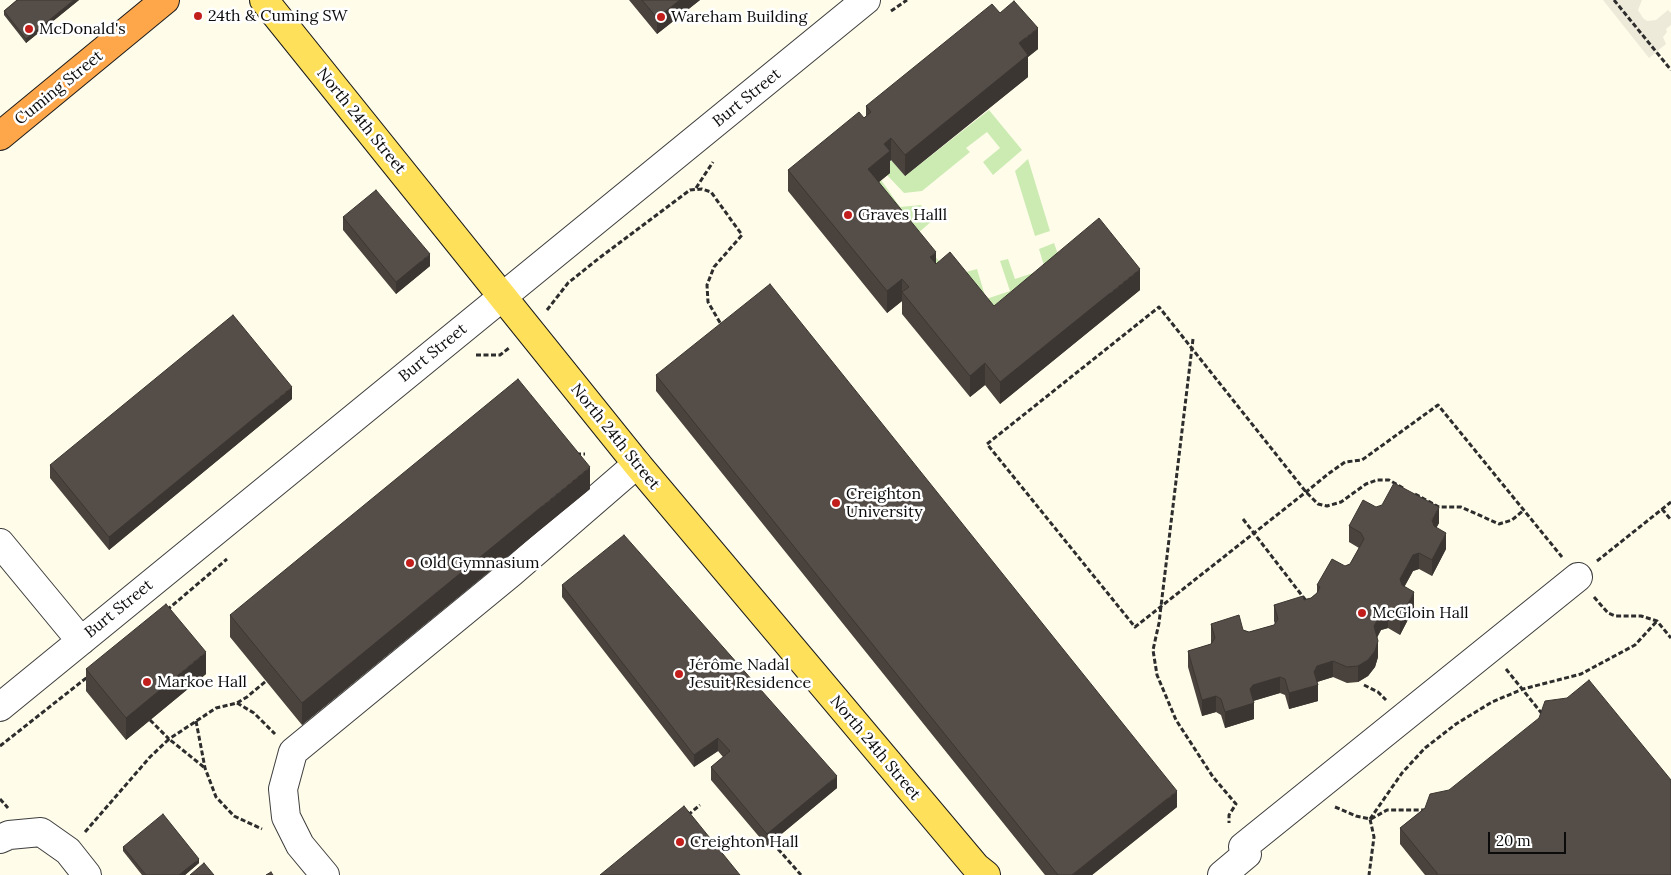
<!DOCTYPE html>
<html>
<head>
<meta charset="utf-8">
<style>
	body { margin:0 }
	#map { position:relative; width:1671px; height:875px; overflow:hidden; background:#fffcea; font-family:Lora,serif }
	canvas { display:block }
	.scale { position:absolute; left:1488px; top:832px; width:78px; height:22px; box-sizing:border-box; border:2px solid #0b0b0b; border-top:0; padding-left:6px; font-size:15px; line-height:18px; white-space:nowrap; color:#0b0b0b; -webkit-text-stroke:4px #fff; paint-order:stroke }
</style>
</head>
<body>
<div id="map">
<canvas width="1671" height="875"></canvas>
<div class="scale">20 m</div>
</div>
<script>
const g = document.querySelector('canvas').getContext('2d');
g.lineJoin = 'round';
function paint(path, color) { g.fillStyle = color; g.fill(path, 'evenodd'); }
const shape = rows => new Path2D(rows.map(r => 'M' + r).join(''));
function strokePath(path, color, width, dash) { g.strokeStyle = color; g.lineWidth = width; g.lineCap = dash ? 'butt' : 'round'; g.setLineDash(dash || []); g.stroke(path); }
function label(font, color, halo, rows, align = 'center') {
  g.font = font + ' Lora,serif'; g.lineWidth = 5; g.setLineDash([]); g.textBaseline = 'middle'; g.strokeStyle = halo; g.fillStyle = color; for (const [text, x, y, turn = 0] of rows) {
    g.save(); g.translate(x, y); g.rotate((+turn || 0) * Math.PI / 180); g.textAlign = isNaN(turn) ? turn : align; if (halo) g.strokeText(text, 0, 0); g.fillText(text, 0, 0); g.restore();
  }
}
paint(shape([
	[989,110,1022,150,993,175,983,162,1000,148,987,132,966,148,970,152,922,191,904,193,887,175,890,173,884,166,891,160,905,176],
	[1028,159,1050,231,1035,236,1015,171],
	[881,180,900,207,921,205,933,220,917,234,943,266,966,272,977,269,986,299,1010,291,1000,261,1008,259,1015,279,1045,269,1039,249,1054,243,1064,271,994,328,936,285,868,191]
]), '#ccebb2');
paint(shape([
	[1603,0,1642,0,1638,10,1643,18,1647,21,1656,20,1668,10,1671,13,1671,25,1666,29,1667,32,1663,37,1666,44,1649,58]
]), '#eeead9');
const minor = shape([
	[0,543,81,641],
	[0,707,866,0],
	[0,839,9,835,41,832,68,851,87,875],
	[325,875,300,845,286,817,283,789,293,752,511,573,637,464],
	[1222,875,1247,854,1243,847,1578,577]
]);
const major = shape([
	[264,0,637,464,976,867,986,875]
]);
const highway = shape([
	[0,136,165,0]
]);
strokePath(minor, '#3e3e3e', 30);
strokePath(major, '#1c1c1c', 30);
strokePath(highway, '#1c1c1c', 30);
strokePath(shape([
	[1614,0,1671,70],
	[891,11,907,0],
	[696,188,713,162],
	[547,310,568,283,598,259,690,190,702,189,711,192,742,235,714,267,707,285,708,302,722,326],
	[1193,339,1159,623,1153,650,1157,675,1176,720,1213,777,1236,804,1229,815,1229,823],
	[476,355,500,355,509,348],
	[576,454,585,454],
	[1403,488,1389,480,1377,480,1366,484,1341,502,1327,506,1318,504,1306,492,1159,307,987,444,1135,627,1306,492,1328,474,1345,462,1362,460,1438,405,1562,557],
	[1415,494,1439,507,1461,507,1499,524,1512,520,1524,510],
	[1662,509,1671,520],
	[1243,519,1307,602],
	[1597,561,1671,502],
	[1594,597,1608,613,1615,616,1641,616,1657,621,1671,638],
	[167,610,227,559],
	[1506,669,1543,715],
	[1364,685,1378,692,1386,700],
	[237,703,254,713,275,734],
	[150,720,169,739,216,708,237,703,247,697,266,681],
	[196,721,205,768,216,797,234,816,262,829],
	[0,746,90,675],
	[0,799,8,808],
	[1335,807,1356,816,1370,819,1374,837,1369,875],
	[688,815,700,805],
	[1370,819,1402,773,1425,748,1456,724,1492,702,1523,689,1581,674,1635,645,1657,621],
	[1371,819,1387,810,1427,810],
	[85,832,150,757,169,739,205,768],
	[778,849,801,875]
]), '#2d2d2d', 3, [5, 2.5]);
strokePath(minor, '#fff', 28);
strokePath(major, '#ffe05a', 28);
strokePath(highway, '#fda64a', 28);
paint(shape([
	[17,0,79,0,26,43,4,15,4,11],
	[629,0,700,0,657,34],
	[1000,13,1038,49,1028,57,1028,77,905,176,891,160,890,161,890,173,879,182,936,264,994,306,1140,290,1000,404,985,385,970,397,902,314,902,301,887,313,788,191,788,170,866,116,866,106],
	[343,217,430,266,396,294,343,230],
	[656,375,1177,807,1092,875,1045,875,656,391],
	[292,399,109,550,50,478,50,465],
	[590,489,302,725,230,637,230,615],
	[1376,507,1439,523,1436,528,1446,549,1432,576,1419,569,1413,571,1404,587,1414,608,1400,635,1388,628,1381,630,1377,638,1378,657,1375,667,1368,676,1358,682,1347,683,1333,677,1317,682,1318,701,1289,709,1285,695,1280,693,1253,701,1254,719,1225,728,1221,715,1216,712,1202,716,1188,667,1188,651,1211,644,1211,624,1243,630,1249,632,1274,625,1275,624,1274,621,1274,605,1311,598,1317,593,1317,585,1345,566,1350,564,1359,548,1349,542,1349,526],
	[562,585,837,788,767,846,711,780,711,767,723,757,718,751,694,767,562,597],
	[86,669,206,674,126,740,86,691],
	[1425,808,1671,875,1425,875,1400,844,1400,828],
	[123,847,199,863,185,875,142,875,123,851]
]), '#49423d');
paint(shape([
	[74,0,79,0,26,43,26,39],
	[680,0,700,0,657,34,657,18],
	[1038,28,1038,49,1028,57,1028,77,905,176,905,155,1019,43],
	[891,138,891,160,890,161,890,173,868,191,868,169,884,144],
	[936,252,936,274,930,257],
	[430,254,430,266,396,294,396,282],
	[1140,269,1140,290,1000,404,1000,382],
	[902,279,902,301,887,313,887,291],
	[985,363,985,385,970,397,970,376],
	[292,387,292,399,109,550,109,537],
	[590,467,590,489,302,725,302,703],
	[1439,507,1439,523,1432,536,1432,520],
	[1446,533,1446,549,1432,576,1432,560],
	[1419,553,1419,569,1413,571,1400,595,1400,579,1413,555],
	[1414,592,1414,608,1400,635,1400,619],
	[1388,612,1388,628,1381,630,1374,642,1374,626,1381,614],
	[1378,641,1378,657,1375,667,1368,676,1358,682,1358,666],
	[206,652,206,674,126,740,126,718],
	[1333,661,1333,677,1317,682,1318,685,1318,701,1289,709,1289,693,1314,672,1317,666],
	[1280,677,1280,693,1253,701,1254,703,1254,719,1225,728,1225,712,1250,689,1253,685],
	[1216,696,1216,712,1202,716,1202,700],
	[718,738,718,751,694,767,694,755],
	[837,776,837,788,767,846,767,834],
	[1177,791,1177,807,1092,875,1072,875],
	[199,859,199,863,185,875,179,875]
]), '#3c3632');
const building = shape([
	[17,0,74,0,26,39,4,11,17,0],
	[642,0,680,0,657,18,642,0],
	[1014,1,1038,28,1019,43,1028,55,905,155,891,138,884,144,890,151,868,169,936,252,930,257,936,264,950,252,994,306,1099,218,1140,269,1000,382,985,363,970,376,902,292,909,287,902,279,887,291,788,170,859,112,864,118,871,112,866,106,992,4,1000,13,1014,1],
	[376,190,430,254,396,282,343,217,376,190],
	[770,284,1177,791,1072,875,1058,875,656,375,770,284],
	[233,315,292,387,109,537,50,465,233,315],
	[518,379,590,467,302,703,230,615,518,379],
	[1394,483,1439,507,1432,520,1434,526,1446,533,1432,560,1419,553,1413,555,1400,579,1402,585,1414,592,1400,619,1388,612,1381,614,1374,626,1378,641,1375,651,1368,660,1358,666,1347,667,1333,661,1317,666,1314,672,1318,685,1289,693,1285,679,1280,677,1253,685,1250,689,1254,703,1225,712,1221,699,1216,696,1202,700,1188,651,1211,644,1215,638,1211,624,1239,615,1243,630,1249,632,1274,625,1278,619,1274,605,1303,596,1304,600,1311,598,1317,593,1320,587,1317,585,1332,559,1345,566,1350,564,1364,539,1361,533,1349,526,1363,500,1376,507,1382,505,1394,483],
	[624,535,837,776,767,834,711,767,730,751,718,738,694,755,562,585,624,535],
	[166,604,206,652,126,718,86,669,166,604],
	[1589,680,1671,780,1671,875,1437,875,1437,873,1400,828,1425,808,1430,794,1449,790,1539,718,1545,701,1567,698,1589,680],
	[684,806,740,875,600,875,684,806],
	[163,814,199,859,179,875,146,875,123,847,163,814],
	[204,863,214,875,190,875,204,863],
	[271,872,273,875,266,875,271,872]
]);
paint(building, '#554d47');
strokePath(building, '#3c3632', 1);
for (const [x, y, r, color] of [
	[198,16,5,"#c21e1c"],
	[661,17,5,"#c21e1c"],
	[29,29,5,"#c21e1c"],
	[848,215,5,"#c21e1c"],
	[836,503,5,"#c21e1c"],
	[410,563,5,"#c21e1c"],
	[1362,613,5,"#c21e1c"],
	[679,674,5,"#c21e1c"],
	[147,682,5,"#c21e1c"],
	[680,842,5,"#c21e1c"]
]) { const dot = new Path2D(); dot.arc(x, y, r, 0, 2 * Math.PI); g.fillStyle = color; g.fill(dot); strokePath(dot, '#fff', 2); }
label('16px', '#0b0b0b', '#fff', [
	["24th & Cuming SW",208,16],
	["Wareham Building",671,17],
	["McDonald's",39,29],
	["Graves Halll",858,215],
	["Creighton",846,494],
	["University",846,512],
	["Old Gymnasium",420,563],
	["McGloin Hall",1372,613],
	["Jérôme Nadal",689,665],
	["Jesuit Residence",689,683],
	["Markoe Hall",157,682],
	["Creighton Hall",690,842]
], 'left');
label('16px', '#0b0b0b', '#fff', [
	["Cuming Street",59,88,-39],
	["Burt Street",747,98,-39],
	["North 24th Street",361,121,51],
	["Burt Street",433,353,-39],
	["North 24th Street",615,437,51],
	["Burt Street",119,609,-39],
	["North 24th Street",875,748,50]
]);
</script>
</body>
</html>
